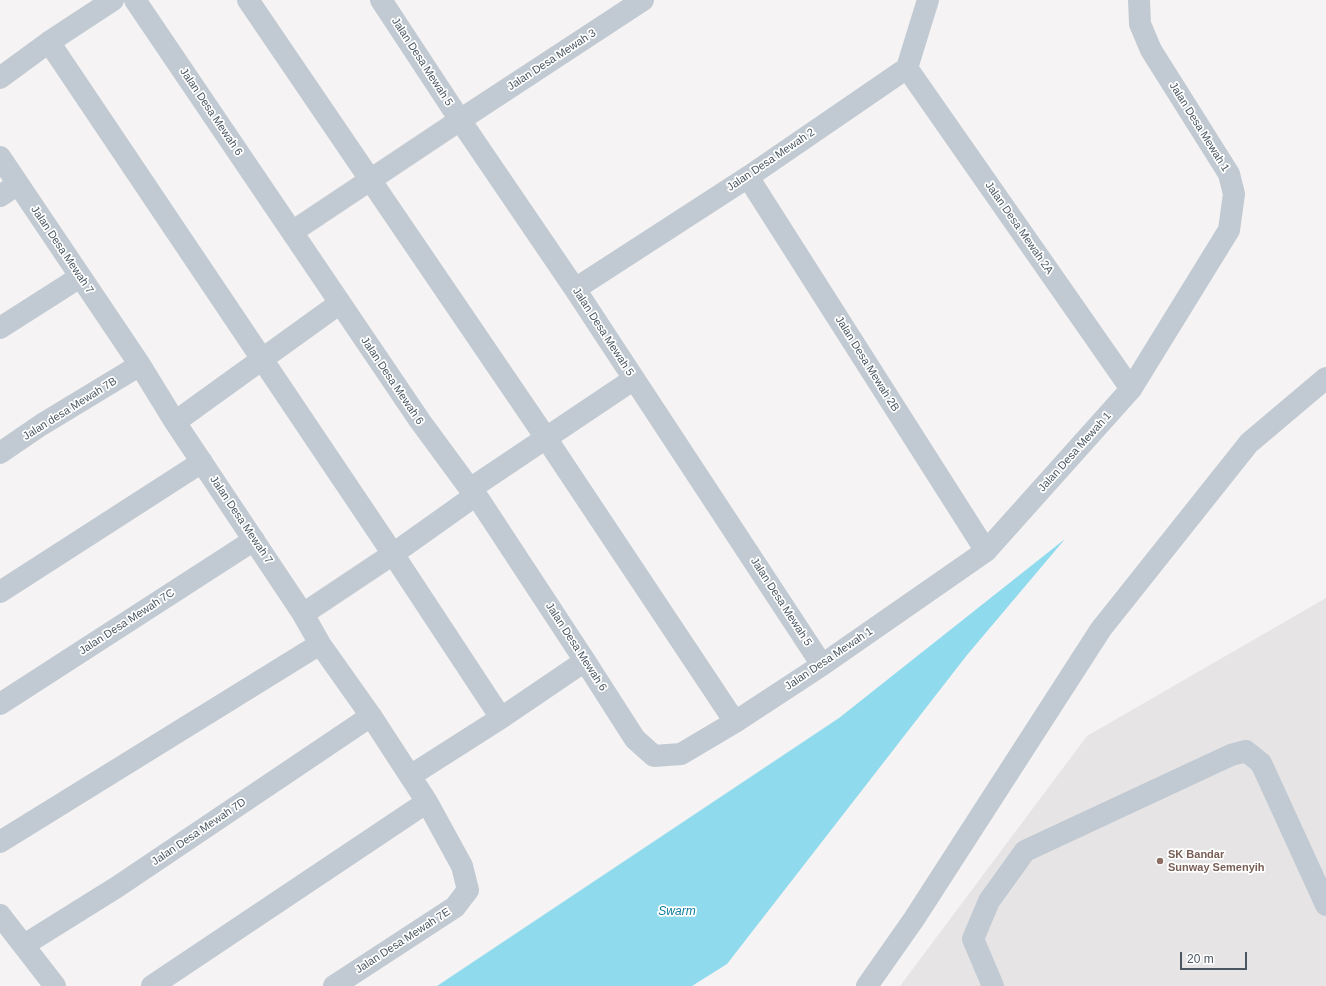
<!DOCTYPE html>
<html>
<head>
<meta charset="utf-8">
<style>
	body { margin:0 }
	#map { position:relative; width:1326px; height:986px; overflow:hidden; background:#f5f3f3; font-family:Arial,sans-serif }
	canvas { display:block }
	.scale { position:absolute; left:1180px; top:952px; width:67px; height:18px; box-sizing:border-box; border:2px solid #4a5661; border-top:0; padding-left:5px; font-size:12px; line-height:14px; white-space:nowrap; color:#4a5661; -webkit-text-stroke:3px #fff; paint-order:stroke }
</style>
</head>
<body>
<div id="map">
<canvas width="1326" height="986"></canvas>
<div class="scale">20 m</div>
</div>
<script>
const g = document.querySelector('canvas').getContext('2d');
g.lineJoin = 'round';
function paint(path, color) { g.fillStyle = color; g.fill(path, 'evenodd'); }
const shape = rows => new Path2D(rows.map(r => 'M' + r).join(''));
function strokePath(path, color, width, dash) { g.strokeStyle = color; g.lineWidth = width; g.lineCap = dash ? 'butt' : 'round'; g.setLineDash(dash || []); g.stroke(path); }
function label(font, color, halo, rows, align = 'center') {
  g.font = font + ' Arial,sans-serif'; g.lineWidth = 3.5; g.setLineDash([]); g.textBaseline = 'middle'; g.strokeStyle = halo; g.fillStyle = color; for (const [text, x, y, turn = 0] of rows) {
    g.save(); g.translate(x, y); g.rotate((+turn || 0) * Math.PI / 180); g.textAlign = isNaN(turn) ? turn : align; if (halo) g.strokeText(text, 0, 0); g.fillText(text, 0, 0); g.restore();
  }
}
paint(shape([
	[1326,598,1326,986,900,986,1087,736]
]), '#e6e4e5');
paint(shape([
	[1065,539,967,655,727,964,692,986,437,986,839,718]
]), '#90daee');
strokePath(shape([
	[135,0,420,421,470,489,476,495,585,661,635,739,654,756,681,754,735,722,822,665,986,551,1131,389,1229,230,1234,194,1229,174,1151,50,1140,24,1139,0],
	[248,0,546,438,735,722],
	[381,0,460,120,575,289,822,665],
	[49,42,393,554,501,718],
	[907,68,1131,389],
	[0,78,49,42,113,0],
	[0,157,140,365,175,422,303,614,320,644,371,716,410,776,427,802,462,866,468,890,455,907,334,986],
	[748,177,986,551],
	[0,196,18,184],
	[292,232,460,120,643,0],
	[575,289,748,177,907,68,928,0],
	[0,328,80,277],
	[175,422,340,303],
	[0,453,41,425,140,365],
	[470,489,634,379],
	[0,592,202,462],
	[303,614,393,554,476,495],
	[0,704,254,540],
	[410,776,501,718,585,661],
	[0,842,320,644],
	[0,915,55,986],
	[24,945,117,887,371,716],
	[152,986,427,802],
	[867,986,914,919,1101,629,1249,443,1326,378],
	[993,986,973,939,989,901,1025,851,1231,755,1246,751,1261,763,1326,905]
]), '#c1cad2', 22);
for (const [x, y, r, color] of [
	[1160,861,4,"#8d6e63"]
]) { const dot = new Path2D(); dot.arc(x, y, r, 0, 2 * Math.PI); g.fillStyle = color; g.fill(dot); strokePath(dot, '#fff', 1.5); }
label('11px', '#4a5661', '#fff', [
	["Jalan Desa Mewah 3",552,60,-33],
	["Jalan Desa Mewah 5",422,62,57],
	["Jalan Desa Mewah 6",211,112,56],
	["Jalan Desa Mewah 1",1199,127,58],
	["Jalan Desa Mewah 2",771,160,-34],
	["Jalan Desa Mewah 2A",1019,228,55],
	["Jalan Desa Mewah 7",62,250,56],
	["Jalan Desa Mewah 5",603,332,57],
	["Jalan Desa Mewah 2B",867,364,58],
	["Jalan Desa Mewah 6",392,381,56],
	["Jalan desa Mewah 7B",70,409,-32],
	["Jalan Desa Mewah 1",1075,452,-48],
	["Jalan Desa Mewah 7",241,520,56],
	["Jalan Desa Mewah 5",781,602,57],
	["Jalan Desa Mewah 7C",127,622,-33],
	["Jalan Desa Mewah 6",576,647,57],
	["Jalan Desa Mewah 1",829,659,-34],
	["Jalan Desa Mewah 7D",199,832,-34],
	["Jalan Desa Mewah 7E",403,941,-33]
]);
label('bold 11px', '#785e54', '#fff', [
	["SK Bandar",1168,855],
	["Sunway Semenyih",1168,868]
], 'left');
label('italic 12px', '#0c7c9b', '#fff', [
	["Swarm",677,912]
]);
</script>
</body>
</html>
